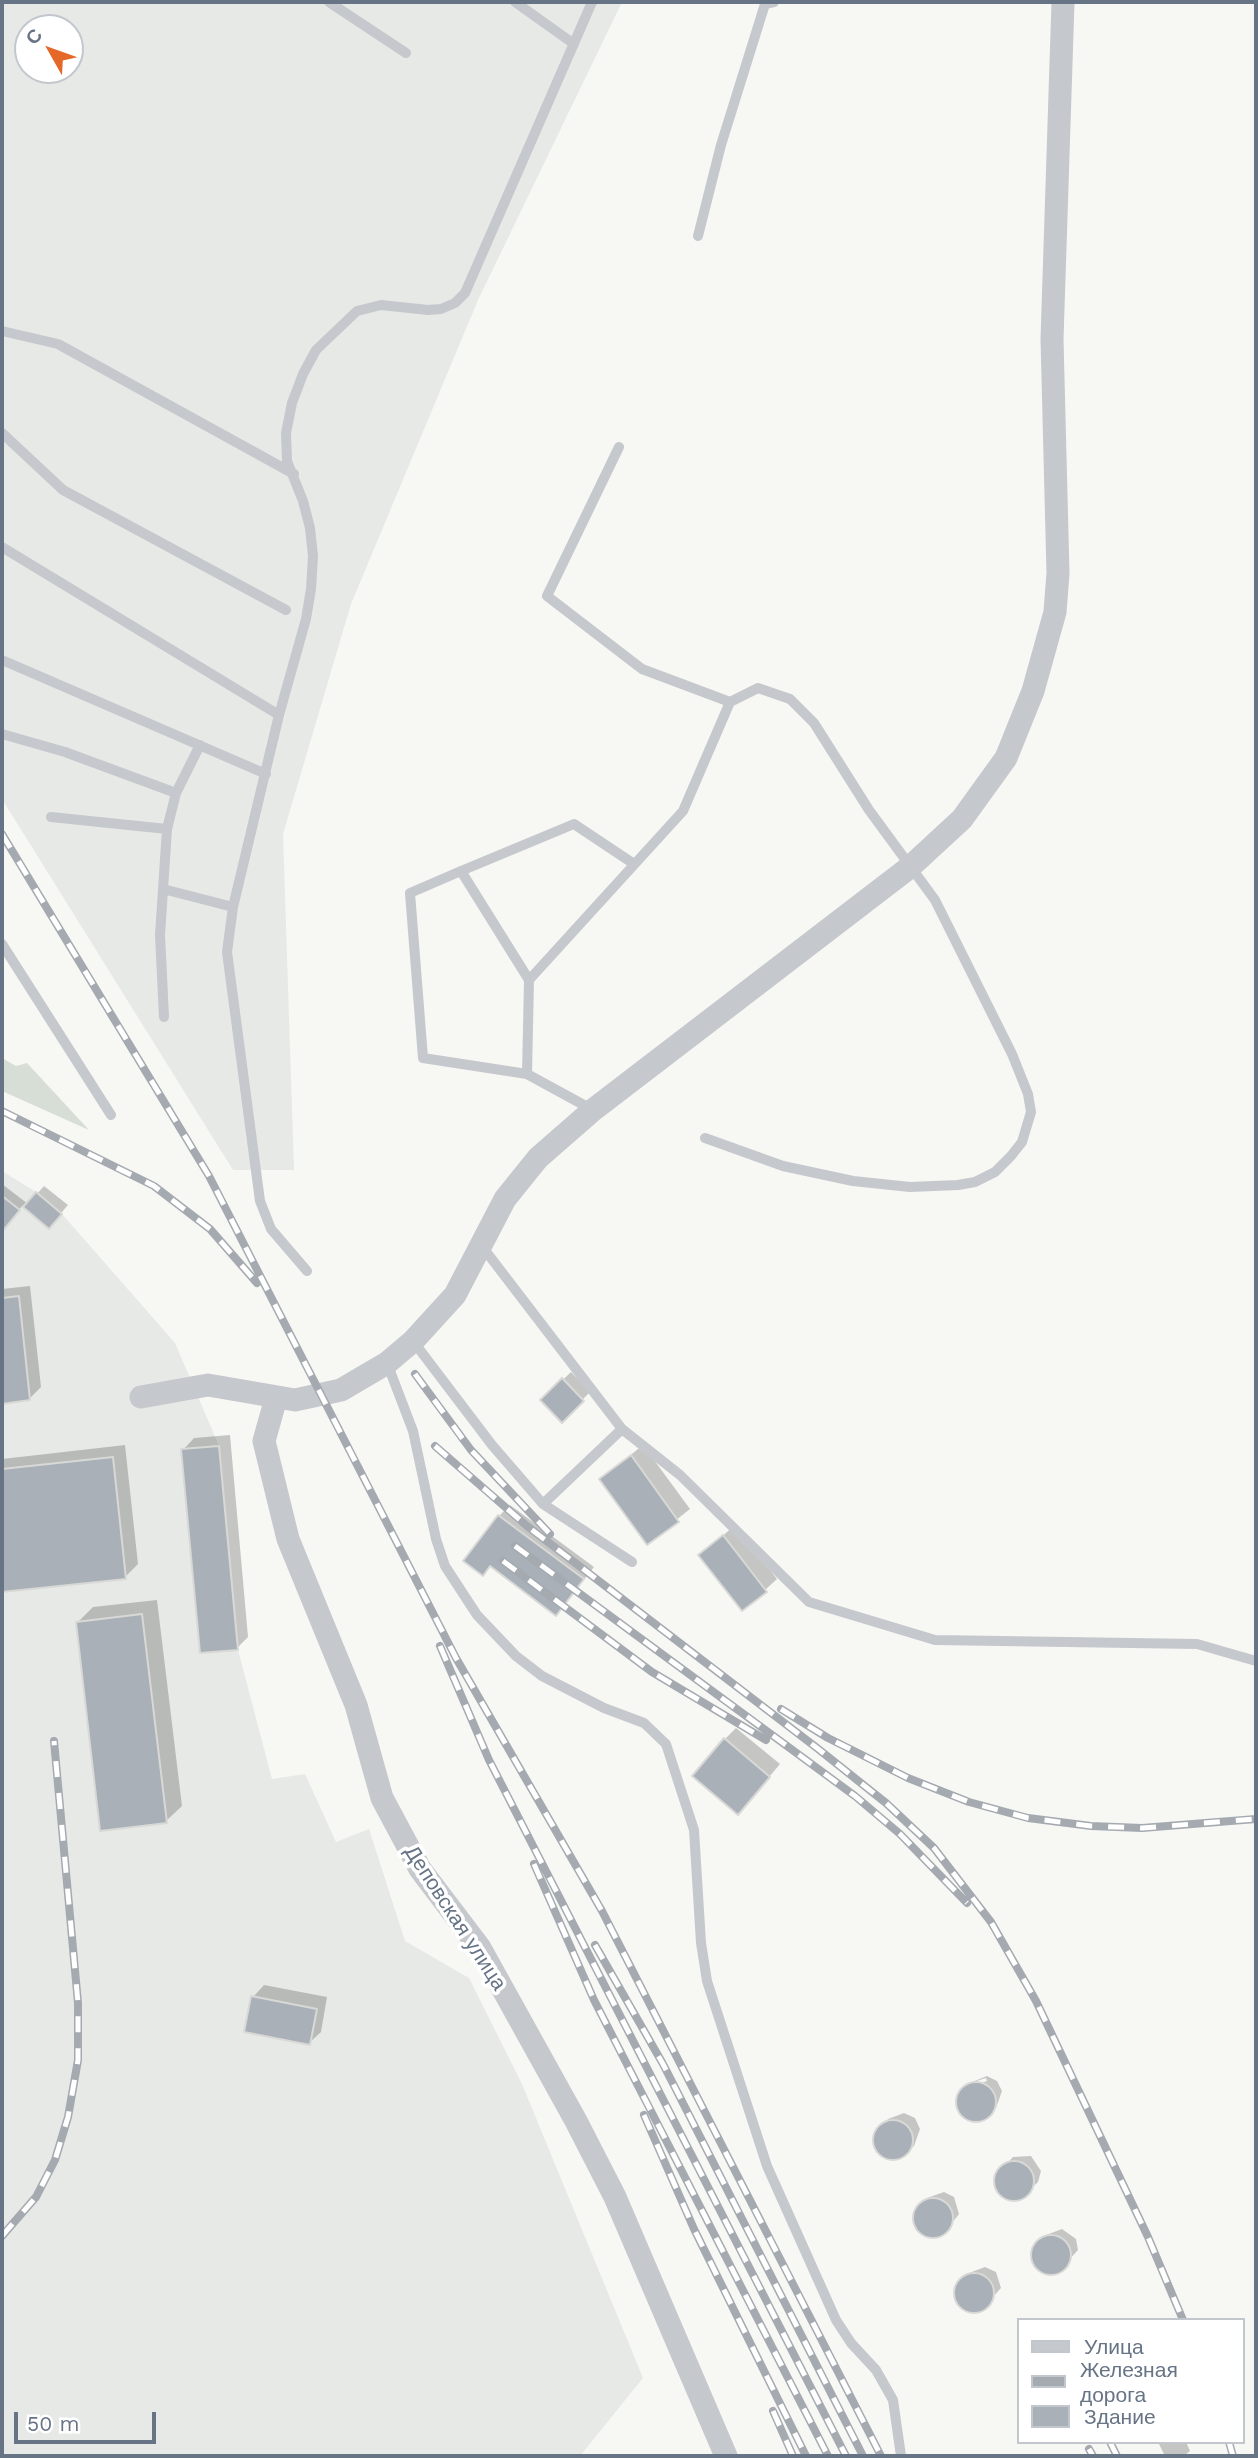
<!DOCTYPE html>
<html>
<head>
<meta charset="utf-8">
<style>
	body { margin:0 }
	#map { position:relative; width:1258px; height:2458px; overflow:hidden; background:#f7f7f4; font-family:"Work Sans",sans-serif }
	canvas { display:block }
	.frame { position:absolute; inset:0; border:4px solid #667485; pointer-events:none }
	.legend { position:absolute; left:1017px; top:2318px; width:228px; height:126px; box-sizing:border-box; background:#fff; border:2px solid #c2c7ce; margin:0; padding:9px 12px; list-style:none; font-size:21px; color:#667485 }
	.legend li { display:flex; align-items:center; gap:14px; height:35px }
	.legend b { width:35px; border:2px solid #c2c7ce }
	.north { position:absolute; left:14px; top:14px; width:70px; height:70px; box-sizing:border-box; background:#fff; border:2px solid #c2c7ce; border-radius:50%; rotate:310deg; font-size:19px; font-weight:700; line-height:28px; text-align:center; color:#667485 }
	.north::after { content:''; display:block; margin:auto; width:24px; height:32px; background:#e46827; clip-path:polygon(50% 0,100% 100%,50% 72%,0 100%) }
	.scale { position:absolute; left:14px; top:2412px; width:142px; height:32px; box-sizing:border-box; border:4px solid #667485; border-top:0; padding-left:9px; font-size:21px; line-height:24px; white-space:nowrap; color:#667485; -webkit-text-stroke:5px #fff; paint-order:stroke }
</style>
</head>
<body>
<div id="map">
<canvas width="1258" height="2458"></canvas>
<div class="frame"></div>
<ul class="legend">
<li><b style="height:9px;background:#c5c8cc"></b>Улица</li>
<li><b style="height:9px;background:#a5aab1"></b>Железная дорога</li>
<li><b style="height:19px;background:#a9b0b7"></b>Здание</li>
</ul>
<div class="north">С</div>
<div class="scale">50 m</div>
</div>
<script>
const g = document.querySelector('canvas').getContext('2d');
g.lineJoin = 'round';
function paint(path, color) { g.fillStyle = color; g.fill(path, 'evenodd'); }
const shape = rows => new Path2D(rows.map(r => 'M' + r).join(''));
function strokePath(path, color, width, dash) { g.strokeStyle = color; g.lineWidth = width; g.lineCap = dash ? 'butt' : 'round'; g.setLineDash(dash || []); g.stroke(path); }
function label(font, color, halo, rows, align = 'center') {
  g.font = font + ' "Work Sans",sans-serif'; g.lineWidth = 7; g.setLineDash([]); g.textBaseline = 'middle'; g.strokeStyle = halo; g.fillStyle = color; for (const [text, x, y, turn = 0] of rows) {
    g.save(); g.translate(x, y); g.rotate((+turn || 0) * Math.PI / 180); g.textAlign = isNaN(turn) ? turn : align; if (halo) g.strokeText(text, 0, 0); g.fillText(text, 0, 0); g.restore();
  }
}
paint(shape([
	[2,2,622,2,478,300,351,604,283,834,294,1170,233,1170,2,799],
	[28,28,70,28,70,70,28,70],
	[2,1171,36,1192,62,1214,175,1343,219,1446,238,1650,272,1779,305,1774,336,1842,369,1829,405,1941,469,1978,522,2084,643,2378,580,2456,2,2456]
]), '#e7e9e7');
paint(shape([
	[2,1058,16,1066,27,1063,89,1130,2,1091]
]), '#d7ded5');
paint(shape([
	[2,1184,28,1204,44,1186,68,1205,49,1227,23,1205,4,1227],
	[30,1286,41,1387,29,1399,2,1402,2,1289],
	[571,1372,590,1392,562,1420,542,1400],
	[230,1435,248,1637,237,1648,183,1450,194,1438],
	[125,1445,138,1564,125,1577,2,1591,2,1459],
	[643,1445,690,1509,647,1543,601,1479],
	[510,1505,594,1567,556,1614,499,1516],
	[735,1525,777,1579,765,1590,701,1555],
	[157,1600,182,1806,166,1821,77,1623,93,1607],
	[736,1728,780,1764,749,1801,725,1739],
	[264,1985,327,1997,321,2032,309,2043,253,1997],
	[987,2076,997,2081,1002,2091,996,2108,977,2121,965,2117,957,2101,962,2090,987,2081,986,2078,967,2084],
	[904,2113,915,2118,920,2129,914,2146,894,2158,878,2150,875,2139,888,2119],
	[1031,2156,1041,2171,1038,2182,1021,2198,1009,2199,999,2192,997,2174,1013,2157],
	[944,2192,954,2197,959,2214,945,2232,934,2237,918,2229,915,2217,927,2198],
	[1062,2229,1076,2239,1078,2250,1058,2272,1046,2272,1036,2265,1033,2254,1046,2235],
	[985,2267,996,2272,1001,2288,981,2310,969,2311,960,2304,956,2292,969,2273],
	[1158,2442,1186,2442,1190,2451,1184,2456,1165,2456]
]), '#0003');
const building = shape([
	[36,1192,62,1214,49,1229,23,1207,36,1192],
	[2,1196,20,1210,2,1232,2,1196],
	[19,1296,30,1400,2,1404,2,1298,19,1296],
	[562,1378,584,1401,562,1423,540,1400,562,1378],
	[219,1446,238,1650,200,1653,181,1449,219,1446],
	[631,1455,679,1522,647,1545,599,1479,631,1455],
	[113,1457,126,1579,2,1592,2,1469,113,1457],
	[498,1515,584,1579,556,1616,490,1566,483,1576,463,1561,498,1515],
	[723,1535,767,1592,742,1611,698,1555,723,1535],
	[142,1614,167,1823,100,1831,76,1622,142,1614],
	[724,1738,770,1777,738,1815,692,1776,724,1738],
	[251,1996,317,2009,310,2045,244,2032,251,1996],
	'956 2102a20 20 0 1 1 40 0a20 20 0 1 1-40 0Z',
	'873 2140a20 20 0 1 1 40 0a20 20 0 1 1-40 0Z',
	'994 2181a20 20 0 1 1 40 0a20 20 0 1 1-40 0Z',
	'913 2218a20 20 0 1 1 40 0a20 20 0 1 1-40 0Z',
	'1031 2255a20 20 0 1 1 40 0a20 20 0 1 1-40 0Z',
	'954 2293a20 20 0 1 1 40 0a20 20 0 1 1-40 0Z'
]);
paint(building, '#a9b0b7');
strokePath(building, '#d8d9d6', 2);
strokePath(shape([
	[329,2,406,53],
	[515,2,574,44],
	[698,236,721,145,765,4,774,2],
	[2,331,58,344,294,474],
	[2,433,63,490,286,610],
	[619,447,547,596,642,669,730,702],
	[2,547,279,715],
	[2,660,266,774],
	[2,734,65,752,176,793],
	[51,817,167,829],
	[461,871,574,824,634,864],
	[163,889,233,907],
	[2,944,111,1115],
	[164,1017,160,935,167,829,176,793,200,745],
	[527,1074,423,1058,410,893,461,871,529,980],
	[593,1110,527,1074,529,980,683,811,730,702,758,688,790,699,814,723,869,810,935,900,1012,1054,1028,1094,1031,1112,1022,1142,1011,1156,995,1172,975,1182,958,1185,910,1187,853,1181,783,1166,705,1138],
	[481,1245,622,1429,680,1475,809,1602,935,1640,1197,1644,1256,1661],
	[307,1271,271,1229,260,1201,227,952,233,907,279,715,306,619,311,589,313,556,310,528,303,501,287,461,286,433,292,403,303,374,316,350,357,311,381,305,428,310,441,309,455,303,465,293,592,2],
	[413,1341,492,1445,543,1504,632,1562],
	[387,1363,413,1431,436,1539,445,1566,477,1615,516,1656,542,1676,604,1708,644,1723,666,1744,694,1830,701,1943,707,1981,767,2166,836,2320,851,2343,876,2370,893,2400,901,2456],
	[543,1504,622,1429]
]), '#c5c8cc', 10);
strokePath(shape([
	[141,1397,208,1385,295,1400,341,1390,387,1363,413,1341,455,1295,505,1199,538,1158,593,1110,910,867,962,819,1006,758,1033,691,1055,612,1058,573,1052,339,1063,2],
	[276,1398,264,1441,288,1539,356,1705,382,1798,420,1869,480,1948,576,2121,615,2197,726,2456]
]), '#c5c8cc', 23);
const rail = shape([
	[2,834,209,1176,456,1658,602,1911,881,2456],
	[2,1111,154,1186,210,1229,257,1283],
	[415,1374,471,1450,550,1534],
	[435,1446,527,1526,817,1748,886,1803,934,1848,991,1922,1036,2001,1148,2237,1183,2320],
	[515,1546,855,1796,900,1834,967,1903],
	[503,1561,652,1672,766,1740],
	[440,1646,489,1760,846,2456],
	[781,1709,828,1738,908,1778,969,1802,1028,1818,1091,1826,1142,1828,1256,1819],
	[534,1864,594,2000,828,2456],
	[595,1945,663,2064,863,2456],
	[644,2115,694,2229,806,2456],
	[2,2236,36,2197,55,2160,68,2117,78,2060,78,2003,54,1741],
	[773,2411,793,2456],
	[1110,2442,1117,2456],
	[1229,2442,1233,2456],
	[1089,2449,1093,2456]
]);
strokePath(rail, '#a5aab1', 8);
strokePath(rail, '#fff', 5, [16]);
label('21px', '#667485', '#fff', [
	["Деповская улица",455,1918,57]
]);
</script>
</body>
</html>
